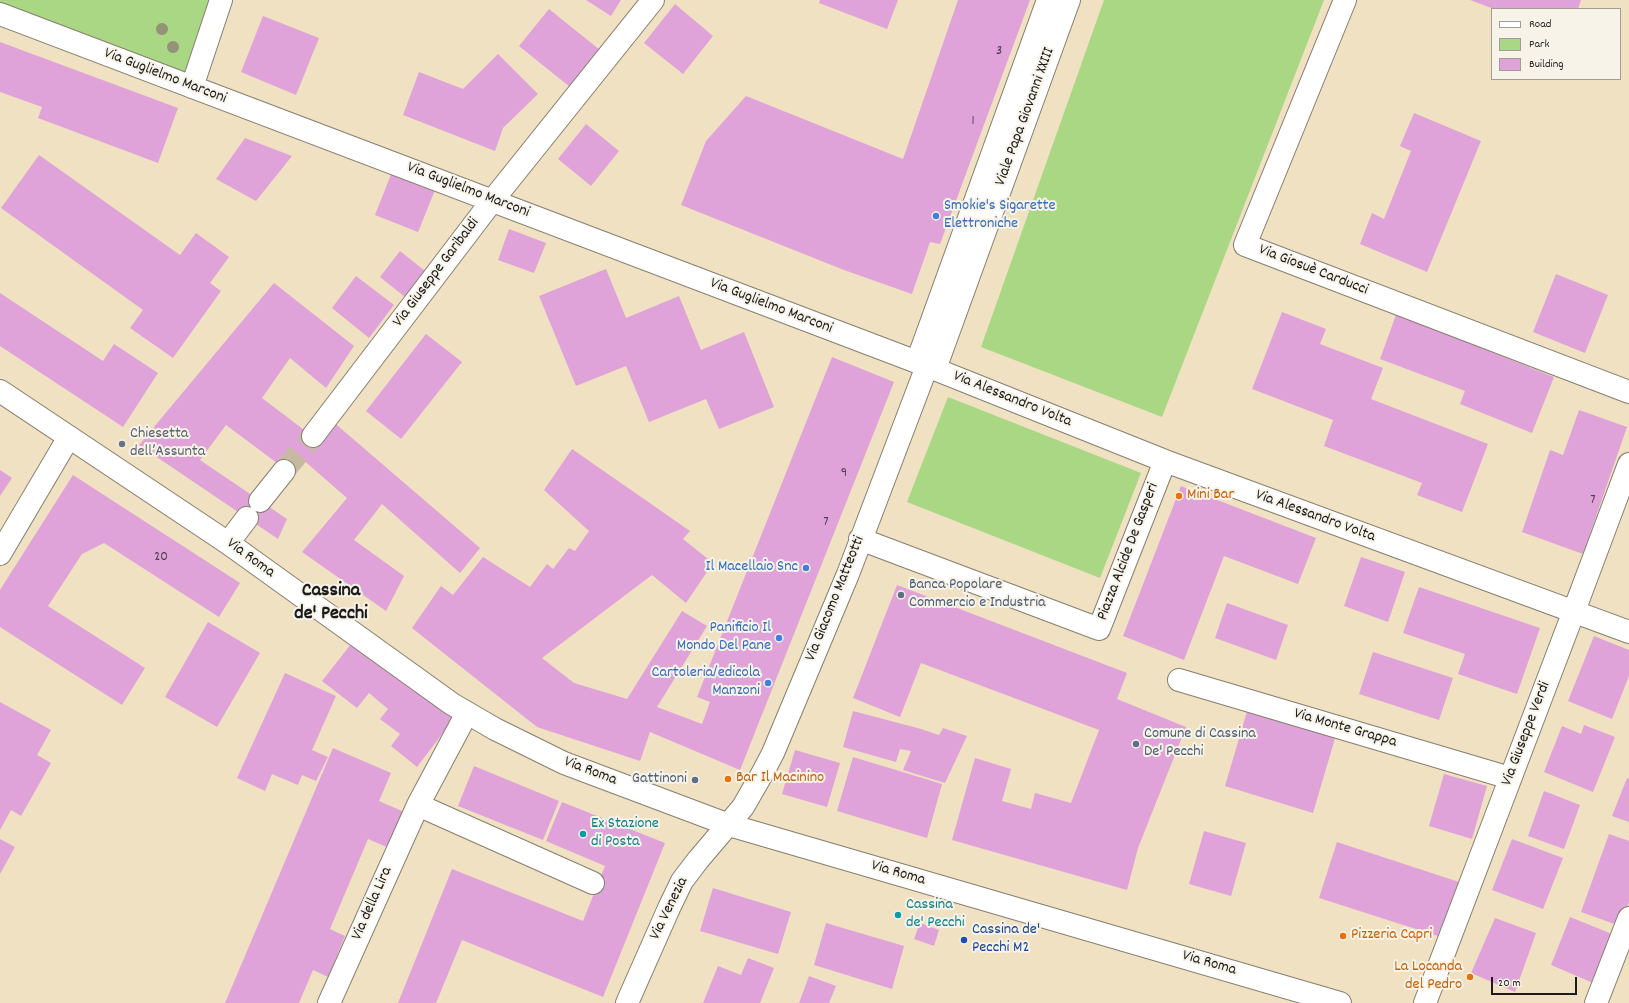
<!DOCTYPE html>
<html>
<head>
<meta charset="utf-8">
<style>
	body { margin:0 }
	#map { position:relative; width:1629px; height:1003px; overflow:hidden; background:#efe1c2; font-family:Dekko,sans-serif }
	canvas { display:block }
	.legend { position:absolute; left:1491px; top:8px; width:130px; height:72px; box-sizing:border-box; background:#f7f3e8; border:1px solid #9f9d96; margin:0; padding:5px 7px; list-style:none; font-size:12px; color:#1c1c1c }
	.legend li { display:flex; align-items:center; gap:8px; height:20px }
	.legend b { width:20px; border:1px solid #9f9d96 }
	.scale { position:absolute; left:1491px; top:977px; width:86px; height:18px; box-sizing:border-box; border:2px solid #1c1c1c; border-top:0; padding-left:5px; font-size:12px; line-height:14px; white-space:nowrap; color:#1c1c1c; -webkit-text-stroke:3px #f7f3e8; paint-order:stroke }
</style>
</head>
<body>
<div id="map">
<canvas width="1629" height="1003"></canvas>
<ul class="legend">
<li><b style="height:5px;background:#fff"></b>Road</li>
<li><b style="height:11px;background:#aad784"></b>Park</li>
<li><b style="height:11px;background:#e0a3d9"></b>Building</li>
</ul>
<div class="scale">20 m</div>
</div>
<script>
const g = document.querySelector('canvas').getContext('2d');
g.lineJoin = 'round';
function paint(path, color) { g.fillStyle = color; g.fill(path, 'evenodd'); }
const shape = rows => new Path2D(rows.map(r => 'M' + r).join(''));
function strokePath(path, color, width, dash) { g.strokeStyle = color; g.lineWidth = width; g.lineCap = dash ? 'butt' : 'round'; g.setLineDash(dash || []); g.stroke(path); }
function label(font, color, halo, rows, align = 'center') {
  g.font = font + ' Dekko,sans-serif'; g.lineWidth = 4; g.setLineDash([]); g.textBaseline = 'middle'; g.strokeStyle = halo; g.fillStyle = color; for (const [text, x, y, turn = 0] of rows) {
    g.save(); g.translate(x, y); g.rotate((+turn || 0) * Math.PI / 180); g.textAlign = isNaN(turn) ? turn : align; if (halo) g.strokeText(text, 0, 0); g.fillText(text, 0, 0); g.restore();
  }
}
paint(shape([
	[0,0,223,0,190,89,0,15],
	[1104,0,1324,0,1162,417,981,347],
	[948,397,1141,473,1100,578,907,502]
]), '#aad784');
paint(shape([
	[586,0,621,0,611,16],
	[820,0,898,0,887,29,819,3],
	[958,0,1030,0,940,244,930,242,912,294,844,270,681,205,706,141,746,96,903,159],
	[1470,0,1581,0,1578,9,1494,9],
	[675,4,713,36,683,74,644,43],
	[549,9,600,50,570,87,519,46],
	[263,16,319,38,296,95,241,72],
	[0,42,178,108,158,163,38,118,42,107,0,92],
	[498,54,538,94,503,128,495,151,403,115,419,72,463,89],
	[1414,113,1481,141,1427,272,1360,244,1372,213,1384,219,1411,151,1400,146],
	[586,124,619,151,591,186,558,159],
	[245,138,292,156,256,201,216,179],
	[39,155,180,255,196,233,229,257,210,283,221,291,173,358,130,328,143,310,1,208],
	[392,172,435,190,418,232,375,215],
	[509,229,546,243,534,273,498,260],
	[400,251,425,271,405,297,380,277],
	[606,269,626,318,679,296,701,350,744,332,774,407,719,429,706,399,649,422,626,366,576,386,539,296],
	[1556,274,1608,295,1585,353,1533,332],
	[356,276,394,305,369,338,332,308],
	[274,283,354,346,326,388,290,358,262,398,316,439,331,420,480,548,460,573,382,504,354,540,404,576,386,611,302,552,347,498,301,458,289,472,226,425,200,460,287,519,278,539,139,445],
	[0,293,103,361,114,344,158,373,123,427,0,346],
	[1282,312,1326,329,1320,344,1383,368,1371,399,1488,444,1462,512,1417,495,1422,483,1324,446,1333,420,1252,389],
	[1397,312,1482,344,1481,348,1554,377,1532,433,1460,404,1465,391,1380,359],
	[426,334,462,362,401,439,366,411],
	[832,357,894,382,740,770,650,732,640,761,537,727,412,628,441,586,453,595,483,557,530,587,547,564,553,569,569,548,575,551,589,531,544,490,572,449,690,531,683,539,713,563,686,603,652,575,542,658,574,683,627,699,682,611,707,626,657,707,702,724,710,702,697,697],
	[1579,410,1627,427,1583,554,1522,532,1550,450,1563,455],
	[0,470,12,478,0,496],
	[73,475,240,583,219,617,104,543,82,554,48,606,145,668,122,705,0,627,0,590],
	[1181,486,1316,538,1298,584,1224,556,1184,660,1123,636],
	[1361,557,1405,572,1388,622,1344,606],
	[897,585,1127,673,1117,699,1186,727,1138,848,1127,890,952,840,975,758,1011,769,1002,801,1031,809,1035,793,1071,803,1099,730,921,663,900,717,853,698],
	[1419,587,1540,628,1517,694,1458,674,1465,654,1403,633],
	[1227,603,1288,625,1276,660,1215,638],
	[208,622,260,653,217,727,165,697],
	[1594,636,1629,650,1629,676,1612,719,1568,701],
	[355,639,455,717,417,767,391,746,400,734,380,719,388,709,369,693,357,708,322,681],
	[1373,652,1453,678,1439,720,1359,694],
	[285,673,336,696,312,750,328,757,316,781,302,775,298,785,272,774,265,791,237,778],
	[0,702,51,730,37,755,51,763,21,816,11,810,0,830],
	[1248,708,1336,735,1313,813,1225,786],
	[853,711,921,729,939,735,943,728,967,736,945,783,903,770,911,751,900,749,896,762,843,747],
	[1584,725,1615,737,1593,792,1544,772,1562,726,1581,734],
	[333,748,391,773,379,801,411,815,396,851,368,839,330,929,345,936,328,977,313,970,299,1003,225,1003],
	[795,750,840,763,827,807,782,794],
	[853,757,942,784,927,838,837,811],
	[474,766,559,801,543,840,458,806],
	[1444,774,1487,786,1472,839,1429,826],
	[1627,778,1629,779,1629,822,1612,816],
	[1544,791,1580,805,1564,849,1528,836],
	[562,802,665,843,603,997,462,940,436,1003,398,1003,452,869,583,921,605,866,546,841],
	[1204,831,1246,843,1231,896,1189,884],
	[1609,834,1629,841,1629,902,1620,926,1581,912],
	[0,839,15,847,0,874],
	[1512,839,1563,858,1543,909,1492,890],
	[1337,842,1462,883,1444,938,1319,898],
	[713,888,791,912,778,954,700,931],
	[1570,917,1617,936,1598,985,1551,965],
	[1495,918,1536,933,1515,992,1471,973],
	[826,923,904,946,892,989,814,965],
	[920,923,939,930,934,946,914,939],
	[748,958,774,968,760,1003,703,1003,718,966,741,975],
	[809,976,836,986,829,1003,799,1003]
]), '#e0a3d9');
strokePath(shape([
	[284,471,313,436]
]), '#c5baa1', 22, [22, 11]);
const minor = shape([
	[1345,0,1245,245,1629,392],
	[0,14,917,362,1165,461,1629,632],
	[192,87,221,0],
	[917,362,1048,0],
	[935,369,1069,0],
	[313,436,492,201,653,0],
	[260,501,284,471],
	[860,539,1099,629,1165,461],
	[228,543,247,518],
	[0,554,69,437],
	[1179,680,1510,778],
	[467,713,418,805,593,883],
	[329,1003,418,805],
	[627,1003,669,908,682,881,698,860,743,807,762,774,773,753,848,574,927,366],
	[1425,1003,1574,611,1629,464],
	[1596,1003,1629,918]
]);
const major = shape([
	[0,391,228,543,452,704,495,729,564,763,729,825,1340,1003]
]);
strokePath(minor, '#867e6f', 24);
strokePath(major, '#867e6f', 24);
strokePath(minor, '#fff', 22);
strokePath(major, '#fff', 22);
g.fillStyle = '#939378';
for (const [x, y] of [
	[162,29],
	[173,47]
]) { g.beginPath(); g.arc(x, y, 6, 0, 2 * Math.PI); g.fill(); }
for (const [x, y, r, color] of [
	[936,216,4,"#3f7fe0"],
	[122,444,4,"#6b7280"],
	[1179,496,4,"#e8710a"],
	[806,568,4,"#3f7fe0"],
	[901,595,4,"#5c6f8a"],
	[779,638,4,"#3f7fe0"],
	[768,683,4,"#3f7fe0"],
	[1136,744,4,"#5c6f8a"],
	[728,779,4,"#e8710a"],
	[695,780,4,"#5c6f8a"],
	[583,834,4,"#0f9aa8"],
	[898,915,4,"#0f9aa8"],
	[1343,936,4,"#e8710a"],
	[964,940,4,"#1a4fb4"],
	[1470,977,4,"#e8710a"]
]) { const dot = new Path2D(); dot.arc(x, y, r, 0, 2 * Math.PI); g.fillStyle = color; g.fill(dot); strokePath(dot, '#f7f3e8', 1.5); }
label('14px', '#4d3e4b', null, [
	["3",999,52],
	["1",973,122],
	["9",844,474],
	["7",1593,501],
	["7",826,523],
	["20",161,558]
]);
label('16px', '#1c1c1c', '#f7f3e8', [
	["Via Guglielmo Marconi",165,77,21],
	["Viale Papa Giovanni XXIII",1026,117,-70],
	["Via Guglielmo Marconi",468,191,21],
	["Via Giosuè Carducci",1313,271,21],
	["Via Giuseppe Garibaldi",437,273,-53],
	["Via Guglielmo Marconi",771,307,21],
	["Via Alessandro Volta",1012,400,22],
	["Via Alessandro Volta",1315,517,20],
	["Piazza Alcide De Gasperi",1129,552,-69],
	["Via Roma",250,559,36],
	["Via Giacomo Matteotti",836,599,-68],
	["Via Monte Grappa",1345,729,16],
	["Via Giuseppe Verdi",1527,734,-69],
	["Via Roma",590,772,21],
	["Via Roma",898,874,16],
	["Via della Lira",373,904,-66],
	["Via Venezia",670,909,-64],
	["Via Roma",1209,964,16]
]);
label('16px', '#366cbe', '#f7f3e8', [
	["Smokie's Sigarette",944,207,"left"],
	["Elettroniche",944,225,"left"],
	["Il Macellaio Snc",798,568],
	["Panificio Il",771,629],
	["Mondo Del Pane",771,647],
	["Cartoleria/edicola",760,674],
	["Manzoni",760,692]
], 'right');
label('16px', '#5b616d', '#f7f3e8', [
	["Chiesetta",130,435],
	["dell’Assunta",130,453]
], 'left');
label('16px', '#c56008', '#f7f3e8', [
	["Mini Bar",1187,496],
	["Bar Il Macinino",736,779],
	["Pizzeria Capri",1351,936],
	["La Locanda",1462,968,"right"],
	["del Pedro",1462,986,"right"]
], 'left');
label('16px', '#4e5e75', '#f7f3e8', [
	["Banca Popolare",909,586],
	["Commercio e Industria",909,604],
	["Comune di Cassina",1144,735],
	["De' Pecchi",1144,753],
	["Gattinoni",687,780,"right"]
], 'left');
label('16px', '#0d838f', '#f7f3e8', [
	["Ex Stazione",591,825],
	["di Posta",591,843],
	["Cassina",906,906],
	["de' Pecchi",906,924]
], 'left');
label('16px', '#164399', '#f7f3e8', [
	["Cassina de'",972,931],
	["Pecchi M2",972,949]
], 'left');
label('bold 20px', '#1c1c1c', '#f7f3e8', [
	["Cassina",331,592],
	["de' Pecchi",331,615]
]);
</script>
</body>
</html>
